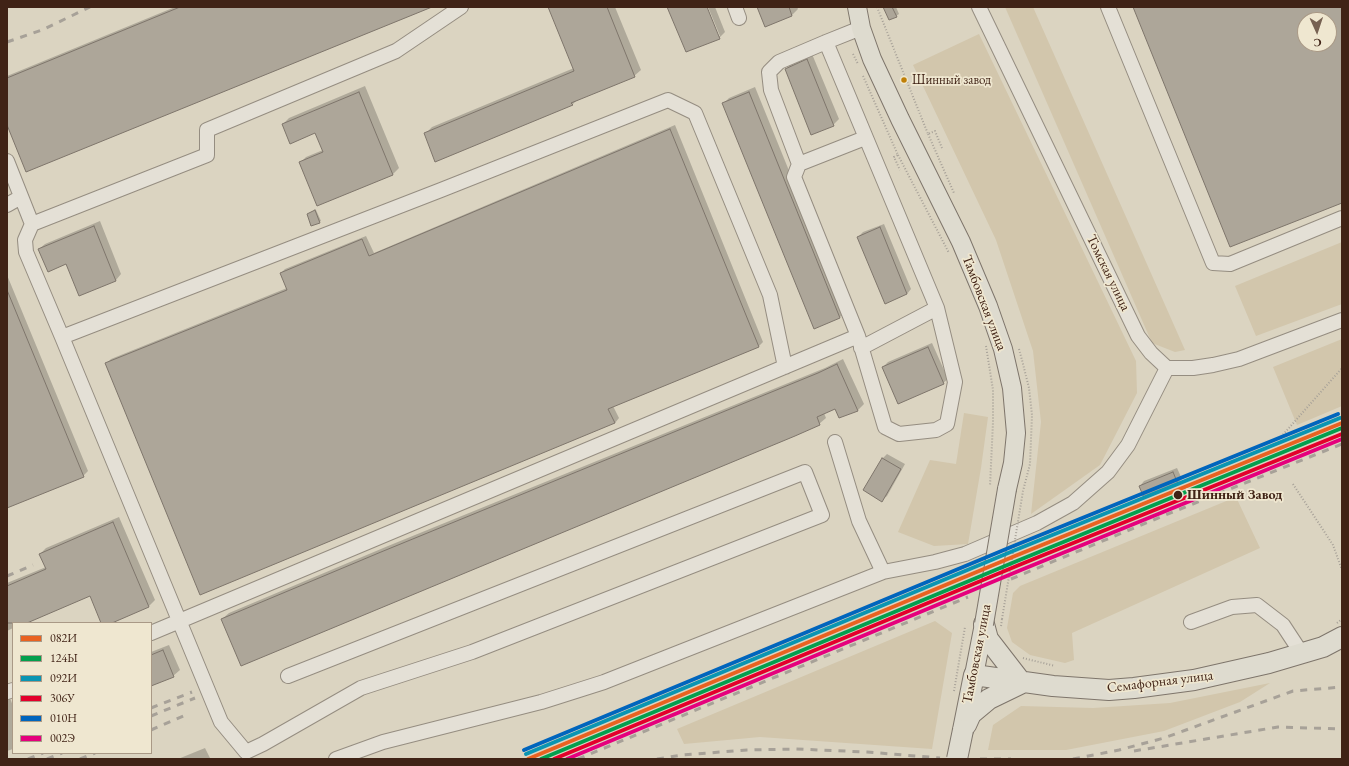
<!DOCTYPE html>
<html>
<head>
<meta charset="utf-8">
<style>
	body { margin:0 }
	#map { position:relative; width:1349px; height:766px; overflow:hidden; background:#dbd4c1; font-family:"EB Garamond",serif }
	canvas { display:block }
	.frame { position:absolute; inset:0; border:8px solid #402316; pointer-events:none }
	.legend { position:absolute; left:12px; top:622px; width:140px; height:132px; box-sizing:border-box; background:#efe7d0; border:1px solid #a99986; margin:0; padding:5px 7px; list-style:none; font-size:12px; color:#402316 }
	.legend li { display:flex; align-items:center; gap:8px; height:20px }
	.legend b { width:20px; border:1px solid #a99986 }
	.north { position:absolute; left:1297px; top:12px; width:40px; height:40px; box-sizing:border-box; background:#efe7d0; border:1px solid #a99986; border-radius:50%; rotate:177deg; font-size:11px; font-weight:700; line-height:16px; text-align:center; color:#402316 }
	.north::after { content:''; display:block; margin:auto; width:14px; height:18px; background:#766152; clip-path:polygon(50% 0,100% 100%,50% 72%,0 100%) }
</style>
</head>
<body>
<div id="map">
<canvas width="1349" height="766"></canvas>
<div class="frame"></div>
<ul class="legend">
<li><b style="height:5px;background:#e96221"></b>082И</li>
<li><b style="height:5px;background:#039f4e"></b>124Ы</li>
<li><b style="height:5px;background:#0a95b2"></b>092И</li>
<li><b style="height:5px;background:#e4002b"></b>306У</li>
<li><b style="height:5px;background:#0065bd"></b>010Н</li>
<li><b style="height:5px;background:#e5007d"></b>002Э</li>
</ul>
<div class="north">С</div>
</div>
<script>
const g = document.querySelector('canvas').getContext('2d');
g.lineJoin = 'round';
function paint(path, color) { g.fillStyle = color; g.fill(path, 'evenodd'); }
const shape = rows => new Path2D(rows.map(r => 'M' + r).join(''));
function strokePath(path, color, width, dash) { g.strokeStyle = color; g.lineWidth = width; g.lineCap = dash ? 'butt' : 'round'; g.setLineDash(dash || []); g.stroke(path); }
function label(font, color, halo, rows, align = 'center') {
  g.font = font + ' "EB Garamond",serif'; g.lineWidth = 3.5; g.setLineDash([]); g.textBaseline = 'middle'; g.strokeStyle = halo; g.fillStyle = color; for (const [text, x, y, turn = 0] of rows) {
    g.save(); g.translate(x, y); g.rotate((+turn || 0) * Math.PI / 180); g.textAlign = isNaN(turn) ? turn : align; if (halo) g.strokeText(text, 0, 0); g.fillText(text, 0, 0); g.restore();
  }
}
paint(shape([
	[1005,7,1033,7,1185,350,1175,352,1152,343],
	[979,34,1136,361,1137,393,1100,465,1031,514,1041,422,1033,351,996,240,913,65],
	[1342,242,1342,304,1256,336,1235,286],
	[1342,339,1342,406,1297,425,1273,367],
	[964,413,988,417,981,468,968,544,934,546,898,532,930,460,956,464],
	[1236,497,1260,548,1072,633,1074,660,1065,663,1030,655,1012,642,1007,628,1013,593,1020,586],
	[935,621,952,633,932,749,760,737,684,744,677,729],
	[1270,683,1240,702,1164,731,1066,750,988,750,993,725,1021,706,1093,708,1170,703]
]), '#d2c6ac');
paint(shape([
	[175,7,430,7,7,122,7,76],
	[549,7,615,7,641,70,634,76,578,99,572,105,426,133,432,127,574,68],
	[668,7,705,7,717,36,720,36,708,7,715,7,725,32,719,38],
	[758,7,797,7,798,9,792,15],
	[884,7,896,7,899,14,896,16],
	[812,54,839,119,833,125,786,69,792,63],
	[365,86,399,168,393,174,317,205,300,163,306,157,323,150,316,132,283,124,289,118],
	[755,87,846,311,840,317,814,327,723,104,729,98],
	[675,125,763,342,758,347,613,406,619,418,615,423,107,363,111,359,287,288,281,273,285,269,366,236,374,253],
	[316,210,321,221,312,225,308,214],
	[100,221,121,274,116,280,80,294,67,263,39,249,45,244],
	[884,224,911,289,907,294,885,302,858,237,863,232],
	[7,275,88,471,83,476,7,507],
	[932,343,948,379,943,383,883,367,888,362],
	[843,359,864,404,858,410,840,417,836,408,824,413,826,418,819,424,222,619,229,613,388,546,825,368],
	[887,454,905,464,887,496,882,500,882,459],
	[1177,468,1182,479,1178,483,1140,486,1144,481],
	[119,517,155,600,149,606,109,623,102,623,90,595,25,623,13,623,13,628,7,631,7,583,46,567,40,554,46,548],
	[169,645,180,670,173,676,151,685,151,652],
	[10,698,13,706,13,749,7,751,7,699],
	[205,748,210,758,209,759,178,759]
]), '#0003');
const building = shape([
	[180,7,432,7,26,172,7,125,7,78,180,7],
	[548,7,607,7,635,77,571,103,573,105,435,162,424,133,574,71,548,7],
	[667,7,707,7,720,39,686,52,667,7],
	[757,7,789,7,792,16,765,27,757,7],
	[883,7,892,7,897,17,889,20,883,7],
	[1133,7,1342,7,1342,203,1230,247,1133,7],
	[1305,20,1329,20,1329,44,1305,44,1305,20],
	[807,59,834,126,811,135,785,69,807,59],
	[359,92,393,175,317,206,299,162,323,152,315,133,290,144,282,124,359,92],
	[749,92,840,318,814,329,722,103,749,92],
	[670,129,759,347,608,409,615,423,200,595,105,363,287,290,280,273,362,239,369,256,670,129],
	[315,210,320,223,311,226,307,214,315,210],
	[94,226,116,281,79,296,66,264,48,272,38,249,94,226],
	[880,227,907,294,885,304,857,237,880,227],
	[7,290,84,477,7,508,7,290],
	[928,347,944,384,898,404,882,367,928,347],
	[837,364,858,411,839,418,835,409,817,417,820,425,795,436,241,666,221,619,381,552,818,373,837,364],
	[882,458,901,469,882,502,863,490,882,458],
	[1173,472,1178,484,1144,498,1139,486,1173,472],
	[113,522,149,607,112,623,101,623,90,596,27,623,7,623,7,586,46,569,39,554,113,522],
	[163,650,174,677,151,686,151,655,163,650]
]);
paint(building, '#ada699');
strokePath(building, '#7e756b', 1);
const minor = shape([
	[735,7,739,18],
	[979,7,1138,336,1151,353,1167,368,1193,368,1213,365,1239,359,1342,320],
	[1108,7,1213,263,1230,264,1342,218],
	[826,42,937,308,955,382,947,424,936,430,899,434,885,427,858,336,794,177,799,164,771,90,769,72,779,62,826,42,861,28],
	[7,161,32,224],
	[796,172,799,164,865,138],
	[7,205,21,197],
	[62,337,441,190,668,100,695,113,770,295,785,367],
	[861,348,937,308],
	[835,442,859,521,883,572],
	[1191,622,1232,607,1257,605,1283,625,1302,654],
	[151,633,858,336],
	[288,676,805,472,822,515,472,652,361,688,263,744,246,752,221,722,62,337,26,252,25,240,32,224,207,155,207,130,396,51,461,7],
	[7,692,13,690],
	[336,759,383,742,541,702,604,682,883,572,935,562,965,554,1037,523,1073,503,1108,472,1128,445,1167,368]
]);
const major = shape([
	[857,7,861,28,872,59,900,119,961,242,988,306,1003,349,1012,388,1016,433,1013,463,1007,489],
	[974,675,984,624]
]);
const highway = shape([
	[984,624,988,639,1022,683],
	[966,725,971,714,989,699,1022,683],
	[963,730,974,675,1053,686,1109,690,1134,688,1194,680,1269,663,1323,647,1342,637]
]);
strokePath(minor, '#958d81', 16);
strokePath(major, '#7e756b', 20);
strokePath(highway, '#7e756b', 22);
strokePath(shape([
	[877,7,928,134,935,131,942,148],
	[853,54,858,64],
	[863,76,898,155,894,157,900,170],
	[928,134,954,193],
	[898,155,949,253],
	[986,346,993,390,993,422,990,486],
	[1019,349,1022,360,1029,388,1032,415,1030,464,1023,491],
	[1281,437,1342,368],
	[1293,484,1333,545,1342,570],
	[1337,623,1342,619],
	[1001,626,1002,619],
	[1023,658,1055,666],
	[954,691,965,627]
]), '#a7a198', 2, [1, 2]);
strokePath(minor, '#e4e0d6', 14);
strokePath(major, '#dedbcf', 18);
strokePath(highway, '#dedbcf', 20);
strokePath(shape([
	[7,42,42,30,90,7],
	[7,576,33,565],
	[1011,579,1163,516,1342,444],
	[151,708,192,692],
	[151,716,195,698],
	[151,730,188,714],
	[1134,751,1278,727,1342,729],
	[28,759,43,753],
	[47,759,62,753],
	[80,759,95,753],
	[578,759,968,597],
	[657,759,682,755,747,750,796,749,867,752,940,758],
	[980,759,1011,759],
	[1073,759,1119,750,1164,738,1293,691,1342,687]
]), '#a7a198', 3, [7, 7]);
const majorBridge = shape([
	[984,624,1007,489]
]);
const highwayBridge = shape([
	[957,759,963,730]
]);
strokePath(majorBridge, '#7e756b', 20, []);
strokePath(highwayBridge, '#7e756b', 22, []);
strokePath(shape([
	[1002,619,1023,491]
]), '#a7a198', 2, [1, 2]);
strokePath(majorBridge, '#dedbcf', 18);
strokePath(highwayBridge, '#dedbcf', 20);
strokePath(shape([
	[528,759,1015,556,1342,423]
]), '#e96221', 4);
strokePath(shape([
	[541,759,1017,561,1342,428]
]), '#039f4e', 4);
strokePath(shape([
	[526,754,1013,551,1340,418]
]), '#0a95b2', 4);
strokePath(shape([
	[554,759,1019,565,1342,434]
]), '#e4002b', 4);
strokePath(shape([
	[524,750,1011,547,1338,414]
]), '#0065bd', 4);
strokePath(shape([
	[567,759,1021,570,1342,439]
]), '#e5007d', 4);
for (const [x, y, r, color] of [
	[904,80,3.5,"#c07f07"],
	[1178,495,5,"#402316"]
]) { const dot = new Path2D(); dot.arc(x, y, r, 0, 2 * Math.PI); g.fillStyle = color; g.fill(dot); strokePath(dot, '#efe7d0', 1.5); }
label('13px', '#402316', '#efe7d0', [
	["Шинный завод",912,80]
], 'left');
label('14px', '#402316', '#efe7d0', [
	["Томская улица",1108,273,64],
	["Тамбовская улица",984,303,69],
	["Тамбовская улица",977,654,-79],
	["Семафорная улица",1160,682,-7]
]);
label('bold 14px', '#402316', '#efe7d0', [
	["Шинный Завод",1187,495]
], 'left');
</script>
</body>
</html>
